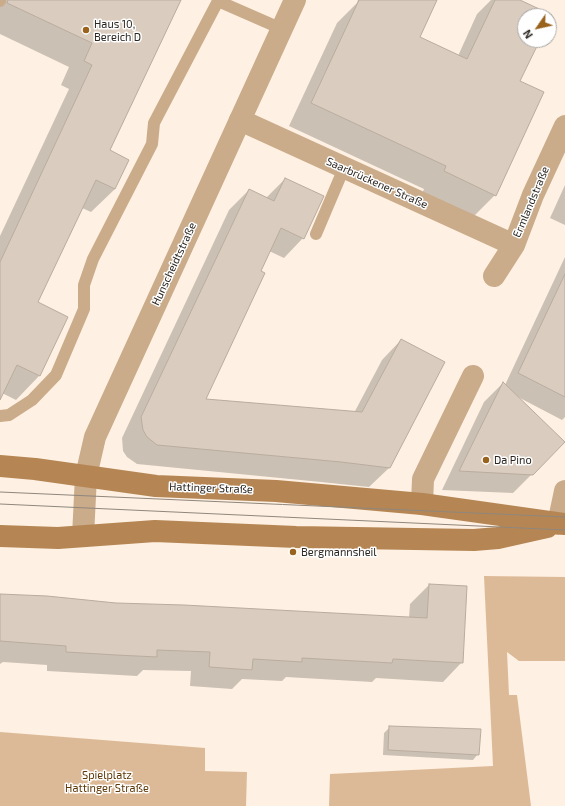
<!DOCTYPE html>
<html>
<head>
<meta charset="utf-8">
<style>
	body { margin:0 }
	#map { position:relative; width:565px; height:806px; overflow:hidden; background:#fef0e2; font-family:"Exo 2",sans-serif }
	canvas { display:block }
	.north { position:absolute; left:517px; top:8px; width:40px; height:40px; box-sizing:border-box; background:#fff; border:1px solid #aaa8a6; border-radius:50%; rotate:236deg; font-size:11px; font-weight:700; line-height:16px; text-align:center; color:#2b2621 }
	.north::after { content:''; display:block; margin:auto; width:14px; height:18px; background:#99621d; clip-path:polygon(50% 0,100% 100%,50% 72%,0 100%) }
</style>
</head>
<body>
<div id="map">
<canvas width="565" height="806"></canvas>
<div class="north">N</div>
</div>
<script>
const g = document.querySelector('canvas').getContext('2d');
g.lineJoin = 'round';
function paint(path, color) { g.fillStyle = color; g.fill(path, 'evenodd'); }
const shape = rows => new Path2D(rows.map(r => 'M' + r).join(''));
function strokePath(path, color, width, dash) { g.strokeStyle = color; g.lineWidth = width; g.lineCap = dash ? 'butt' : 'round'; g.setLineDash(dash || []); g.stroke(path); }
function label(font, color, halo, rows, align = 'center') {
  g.font = font + ' "Exo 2",sans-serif'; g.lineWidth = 3; g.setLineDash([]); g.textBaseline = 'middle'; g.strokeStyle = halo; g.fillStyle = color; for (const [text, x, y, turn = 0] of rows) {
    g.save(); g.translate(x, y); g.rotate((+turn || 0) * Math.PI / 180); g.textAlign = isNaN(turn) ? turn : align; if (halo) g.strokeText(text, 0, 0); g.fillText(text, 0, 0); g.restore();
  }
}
paint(shape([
	[484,576,565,577,565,661,519,661,507,652,509,695,517,695,531,806,329,806,330,774,493,766],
	[0,732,205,748,205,771,247,772,246,806,0,806]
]), '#ddba97');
paint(shape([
	[4,0,180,0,109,151,115,189,91,212,82,208,37,303,67,317,39,376,16,400,2,393,0,398,0,236,69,89,61,85,69,67,0,34,0,7],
	[358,0,436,0,418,37,458,56,477,14,491,0,518,0,550,15,549,18,549,16,525,16,525,40,539,40,519,81,495,195,472,218,422,194,424,189,289,126,337,23,357,3],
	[285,179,303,238,284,258,269,251,205,400,354,413,382,360,401,340,389,468,369,487,321,482,137,464,127,457,123,451,122,438,229,210,249,190,266,198],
	[565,185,565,225,550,218],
	[565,257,565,417,562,420,518,397,532,474,513,493,442,490,484,402,503,383,505,385],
	[429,585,462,662,443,682,376,678,372,682,286,677,282,681,242,679,232,689,190,686,191,671,143,670,137,676,47,671,47,665,3,662,0,664,0,596,116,604,409,618,410,604],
	[390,727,478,754,473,760,383,755,384,733]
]), '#0003');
const building = shape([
	[8,0,181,0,110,150,129,160,115,189,96,180,38,302,68,317,40,376,17,365,0,400,0,262,92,65,84,61,92,43,7,3,8,0],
	[359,0,437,0,420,37,467,59,495,0,520,0,552,15,549,20,549,16,525,16,525,40,540,40,520,81,544,92,496,196,444,171,446,166,311,103,359,0],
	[285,178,324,196,304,239,281,228,261,271,265,273,206,399,362,412,401,339,445,362,390,468,341,462,157,445,147,437,143,430,141,417,249,189,274,201,285,178],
	[565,274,565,397,518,373,565,274],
	[503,382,565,442,533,475,459,471,503,382],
	[429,584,467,586,463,663,393,659,392,663,302,658,302,662,253,659,252,670,209,667,210,652,157,650,157,657,116,655,66,652,66,646,0,641,0,594,47,596,116,603,184,605,427,618,429,584],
	[389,726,481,729,479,755,388,750,389,726]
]);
paint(building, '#daccbe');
strokePath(building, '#b9ac9e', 1);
strokePath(shape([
	[0,1,0,0],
	[316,234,344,168],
	[0,416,9,415,32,400,56,375,84,309,84,285,93,259,152,144,154,123,218,1,282,29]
]), '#caab8a', 12);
strokePath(shape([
	[240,120,514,245],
	[494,276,514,245,533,195,565,126],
	[422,504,423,479,473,376],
	[558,524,565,491]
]), '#caab8a', 22);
strokePath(shape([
	[83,536,86,476,95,437,295,0]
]), '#caab8a', 22);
strokePath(shape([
	[0,466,35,469,156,486,276,491,422,504,565,524],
	[0,536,58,538,155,531,296,537,474,540,498,538,547,527]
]), '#b58654', 22);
strokePath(shape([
	[0,492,565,517],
	[0,504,565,530]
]), '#8f867c', 1);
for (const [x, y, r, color] of [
	[86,30,4,"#99621d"],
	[486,460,4,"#99621d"],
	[293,552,4,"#99621d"]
]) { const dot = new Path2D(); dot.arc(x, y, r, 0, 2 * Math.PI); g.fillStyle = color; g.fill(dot); strokePath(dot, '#fff', 1.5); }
label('11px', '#2b2621', '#fff', [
	["Haus 10,",94,24],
	["Bereich D",94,37],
	["Da Pino",494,460],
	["Bergmannsheil",301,552]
], 'left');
label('11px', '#2b2621', '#fff', [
	["Saarbrückener Straße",377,183,24],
	["Ermlandstraße",531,202,-67],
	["Hunscheidtstraße",174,264,-65],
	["Hattinger Straße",211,488,2]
]);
label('11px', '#5e3907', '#fff', [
	["Spielplatz",107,775],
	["Hattinger Straße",107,788]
]);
</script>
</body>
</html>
